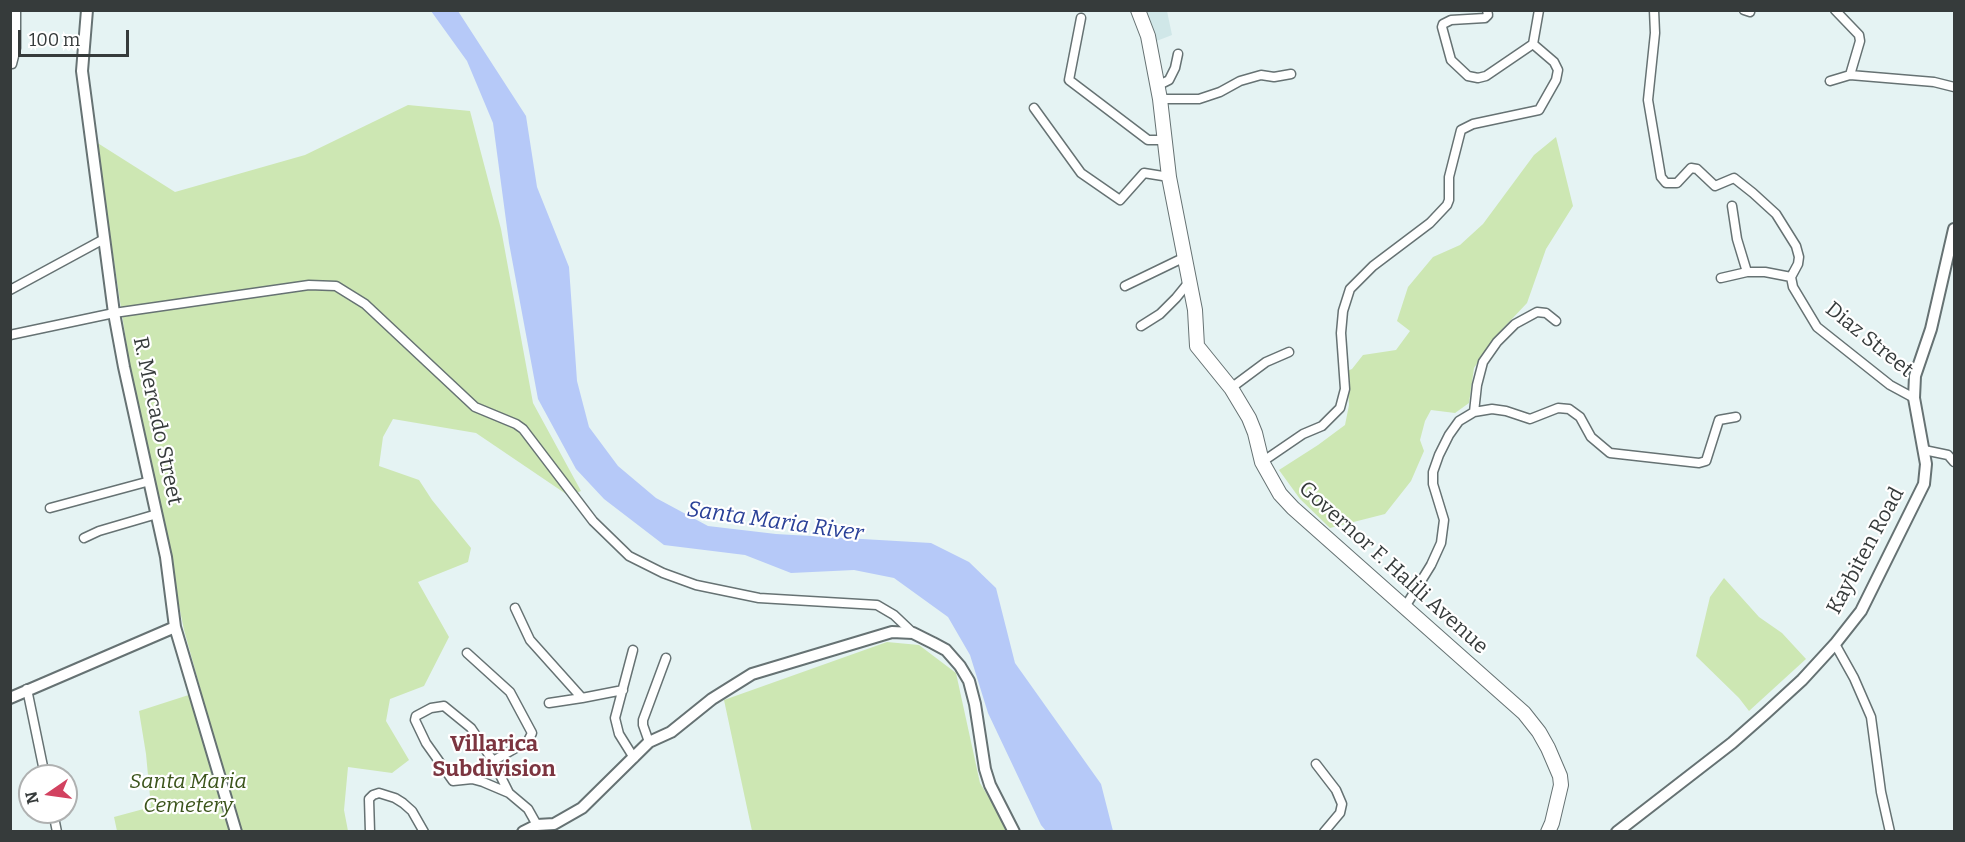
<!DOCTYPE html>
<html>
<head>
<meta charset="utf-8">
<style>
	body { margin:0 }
	#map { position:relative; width:1965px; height:842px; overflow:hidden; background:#e5f3f3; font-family:Bitter,serif }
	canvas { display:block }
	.frame { position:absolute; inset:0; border:12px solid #363b3b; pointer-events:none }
	.north { position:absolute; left:18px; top:764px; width:60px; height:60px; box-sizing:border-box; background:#fff; border:2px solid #afb1b1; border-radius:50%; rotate:257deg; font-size:16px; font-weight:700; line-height:24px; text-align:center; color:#363b3b }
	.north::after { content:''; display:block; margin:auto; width:21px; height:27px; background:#d24260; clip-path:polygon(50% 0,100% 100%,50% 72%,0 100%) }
	.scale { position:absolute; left:18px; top:30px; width:111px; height:27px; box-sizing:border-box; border:3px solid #363b3b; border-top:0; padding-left:8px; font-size:18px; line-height:21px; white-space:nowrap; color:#363b3b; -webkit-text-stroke:4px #fff; paint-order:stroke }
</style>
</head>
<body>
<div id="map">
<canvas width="1965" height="842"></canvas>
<div class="frame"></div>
<div class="north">N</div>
<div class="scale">100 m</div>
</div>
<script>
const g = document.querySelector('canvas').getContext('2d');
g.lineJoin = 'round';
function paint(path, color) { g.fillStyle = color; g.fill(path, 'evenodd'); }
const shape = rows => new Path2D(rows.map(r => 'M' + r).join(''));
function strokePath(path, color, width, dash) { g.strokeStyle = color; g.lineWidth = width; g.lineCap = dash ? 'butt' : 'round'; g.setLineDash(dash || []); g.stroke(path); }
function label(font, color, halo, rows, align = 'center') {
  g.font = font + ' Bitter,serif'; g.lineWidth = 4.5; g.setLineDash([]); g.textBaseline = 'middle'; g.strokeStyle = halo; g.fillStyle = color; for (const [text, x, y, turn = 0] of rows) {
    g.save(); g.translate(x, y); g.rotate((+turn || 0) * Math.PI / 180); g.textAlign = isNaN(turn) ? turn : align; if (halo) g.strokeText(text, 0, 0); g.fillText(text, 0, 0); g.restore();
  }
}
paint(shape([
	[1143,11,1167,11,1172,35,1154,42]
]), '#d0e7e8');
paint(shape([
	[408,105,470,111,501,229,533,403,581,491,569,496,476,433,393,419,383,437,379,466,419,480,432,500,471,548,468,562,418,582,449,637,424,686,390,699,386,721,409,760,392,773,348,767,344,810,348,831,117,831,114,817,151,807,146,754,139,711,201,691,184,630,129,361,96,142,175,192,305,155],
	[1556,137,1573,206,1546,249,1527,303,1494,338,1474,368,1469,403,1455,413,1431,410,1425,421,1420,440,1424,451,1411,481,1385,514,1330,528,1300,499,1279,470,1318,445,1345,425,1349,405,1347,371,1352,369,1363,355,1396,350,1410,331,1397,321,1408,287,1433,257,1460,245,1483,224,1534,155],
	[1724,578,1759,617,1782,633,1806,659,1749,711,1739,698,1696,656,1710,597],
	[887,642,919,645,956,673,980,783,1009,831,752,831,724,700]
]), '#cde7b3');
paint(shape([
	[431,11,458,11,526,116,537,187,569,267,577,381,589,427,618,466,656,498,708,526,776,534,931,543,969,562,996,588,1015,663,1101,784,1113,831,1046,831,1041,825,988,713,970,655,948,617,894,578,854,570,791,573,745,555,664,545,604,499,576,469,538,399,509,243,493,123,467,61]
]), '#b6c9f8');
const minor = shape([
	[1654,10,1655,33,1648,100,1661,177,1666,183,1677,183,1691,168,1697,169,1715,186,1734,178,1753,193,1776,214,1796,246,1799,257,1798,264,1791,277,1793,287,1817,327,1890,385,1914,398],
	[1744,10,1750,12],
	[1081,18,1069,80,1148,140,1164,140],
	[1533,44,1539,10],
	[10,64,12,64,16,48,16,10],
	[1850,75,1934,82,1954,87],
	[1830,81,1850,75,1860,41,1859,35,1835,10],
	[1157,86,1169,80,1175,68,1178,54],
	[1160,99,1199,99,1220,92,1240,81,1261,75,1274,77,1291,74],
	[1034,108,1081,173,1120,200,1144,173,1169,177],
	[1732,206,1737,239,1747,272],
	[1721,278,1747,272,1765,272,1791,277],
	[1125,286,1185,257],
	[10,290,104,239],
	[1141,326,1160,314,1176,298,1189,282],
	[10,335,114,313,309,285,336,286,365,304,475,407,516,424,523,429,593,521,629,556,663,573,696,585,759,598,877,605,894,615,913,633],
	[1231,388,1266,362,1289,352],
	[1474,412,1477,385,1483,362,1497,342,1515,324,1537,312,1546,313,1556,321],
	[1924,450,1948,455,1954,462],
	[1262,462,1303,434,1322,426,1340,408,1345,389,1341,333,1343,311,1350,289,1373,266,1430,223,1447,205,1449,200,1449,177,1461,130,1473,124,1539,110,1556,80,1558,70,1554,62,1533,44,1486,76,1478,78,1468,76,1451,60,1442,27,1443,24,1451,20,1485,18,1488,15,1487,10],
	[50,508,150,481],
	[84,538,99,531,157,514],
	[1405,607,1431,565,1441,543,1444,520,1433,484,1433,472,1439,455,1449,435,1459,421,1474,412,1492,409,1506,411,1530,419,1558,408,1569,409,1580,417,1591,437,1610,453,1699,463,1706,461,1719,420,1736,417],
	[515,608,530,640,582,698,623,690],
	[1835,644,1854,678,1871,717,1881,792,1890,832],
	[633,650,615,718,619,734,634,758],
	[467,653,510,692,532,733,528,741,493,761],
	[27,689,45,776],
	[549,703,582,698],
	[649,742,643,725,643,720,666,658],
	[1316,764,1336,790,1342,804,1340,813,1324,832],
	[509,793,493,761,471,728,444,706,431,708,416,716,415,720,426,743,453,781,472,779,483,782,509,793,528,809,537,825],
	[53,812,57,832],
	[370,832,369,799,373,795,379,793,395,798,403,803,412,811,424,832]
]);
const tertiary = shape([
	[87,10,82,71,114,313,124,367,166,557,175,627,236,832],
	[10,698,175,627],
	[523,832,537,825,554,824,582,808,649,742,671,732,712,699,752,674,892,632,913,633,933,643,946,650,960,666,969,681,975,704,985,769,990,785,1014,832],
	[1617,832,1732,743,1766,713,1802,680,1835,644,1861,611,1924,484,1926,464,1914,398,1915,376,1931,329,1954,229]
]);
const primary = shape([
	[1138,10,1148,36,1160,99,1169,177,1195,310,1197,346,1231,388,1249,418,1255,433,1262,462,1280,494,1293,508,1524,713,1539,732,1548,748,1560,776,1561,785,1552,823,1548,832]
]);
strokePath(minor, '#667273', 11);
strokePath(tertiary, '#667273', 14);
strokePath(primary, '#667273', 16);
strokePath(minor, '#fff', 8);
strokePath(tertiary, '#fff', 10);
strokePath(primary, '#fff', 14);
label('21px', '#363b3b', '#fff', [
	["Diaz Street",1869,340,39],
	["R. Mercado Street",157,421,78],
	["Kaybiten Road",1866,551,-62],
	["Governor F. Halili Avenue",1393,568,42]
]);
label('italic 21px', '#3b541b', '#fff', [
	["Santa Maria",188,782],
	["Cemetery",188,806]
]);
label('italic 22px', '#294098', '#fff', [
	["Santa Maria River",775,522,8]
]);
label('bold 22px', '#7c3540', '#fff', [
	["Villarica",494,745],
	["Subdivision",494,770]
]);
</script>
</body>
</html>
